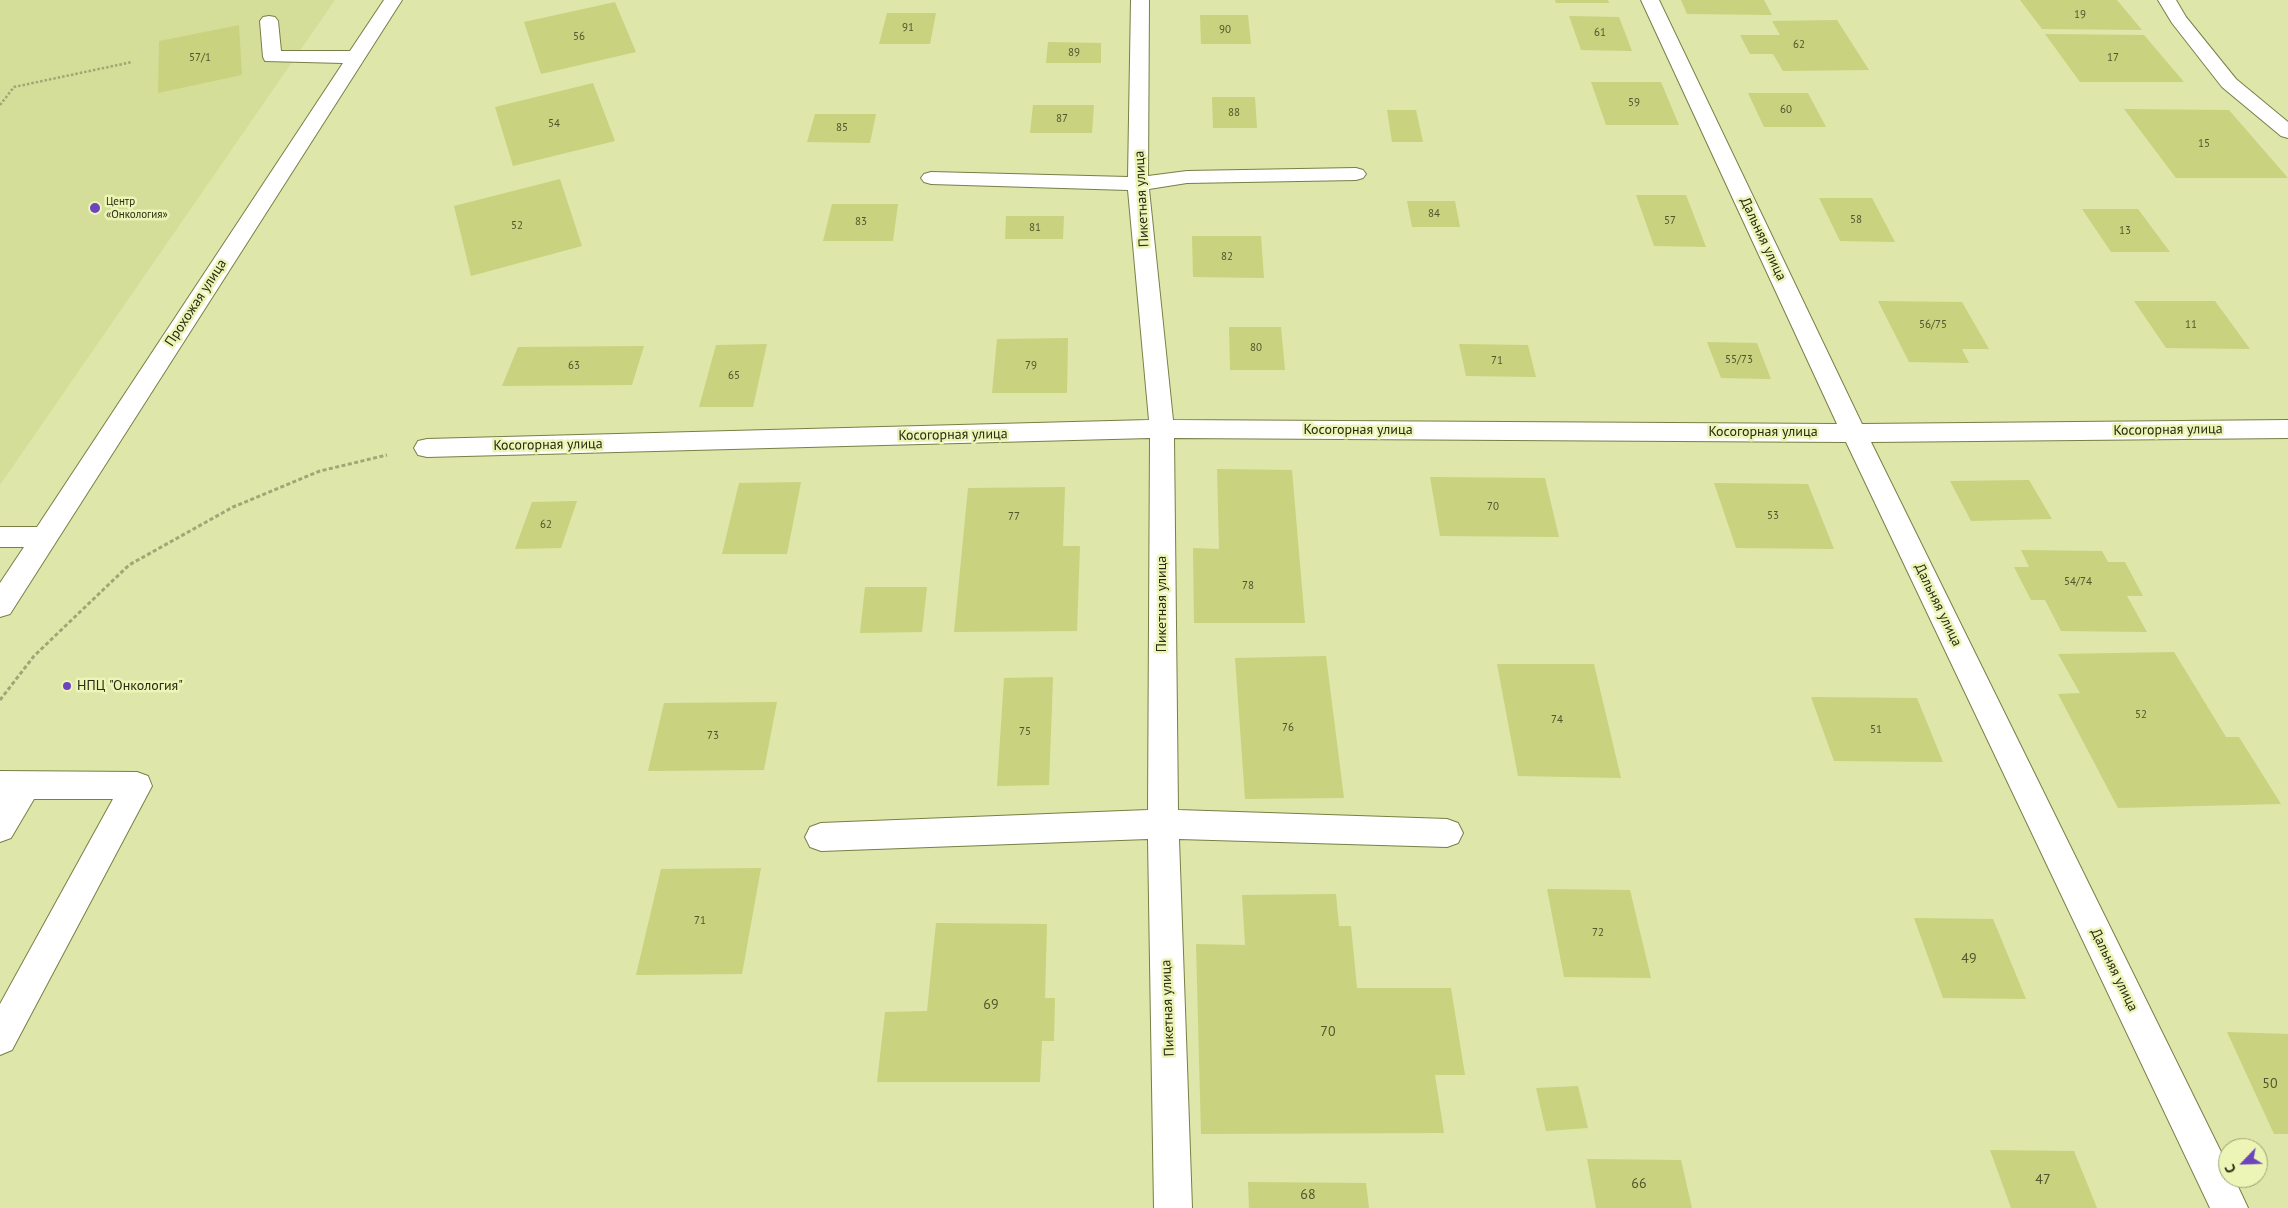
<!DOCTYPE html>
<html>
<head>
<meta charset="utf-8">
<style>
	body { margin:0 }
	#map { position:relative; width:2288px; height:1208px; overflow:hidden; background:#dee6a9; font-family:"PT Sans",sans-serif }
	canvas { display:block }
	.north { position:absolute; left:2218px; top:1138px; width:50px; height:50px; box-sizing:border-box; background:#ecf4b6; border:1px solid #9ea475; border-radius:50%; rotate:246deg; font-size:14px; font-weight:700; line-height:20px; text-align:center; color:#292b13 }
	.north::after { content:''; display:block; margin:auto; width:18px; height:22px; background:#6c45bd; clip-path:polygon(50% 0,100% 100%,50% 72%,0 100%) }
</style>
</head>
<body>
<div id="map">
<canvas width="2288" height="1208"></canvas>
<div class="north">С</div>
</div>
<script>
const g = document.querySelector('canvas').getContext('2d');
g.lineJoin = 'round';
function paint(path, color) { g.fillStyle = color; g.fill(path, 'evenodd'); }
const shape = rows => new Path2D(rows.map(r => 'M' + r).join(''));
function strokePath(path, color, width, dash) { g.strokeStyle = color; g.lineWidth = width; g.lineCap = dash ? 'butt' : 'round'; g.setLineDash(dash || []); g.stroke(path); }
function label(font, color, halo, rows, align = 'center') {
  g.font = font + ' "PT Sans",sans-serif'; g.lineWidth = 5; g.setLineDash([]); g.textBaseline = 'middle'; g.strokeStyle = halo; g.fillStyle = color; for (const [text, x, y, turn = 0] of rows) {
    g.save(); g.translate(x, y); g.rotate((+turn || 0) * Math.PI / 180); g.textAlign = isNaN(turn) ? turn : align; if (halo) g.strokeText(text, 0, 0); g.fillText(text, 0, 0); g.restore();
  }
}
paint(shape([
	[0,0,335,0,0,485]
]), '#d5de99');
paint(shape([
	[1555,0,1608,0,1609,3,1556,3],
	[1681,0,1764,0,1772,15,1687,14],
	[2020,0,2117,0,2142,30,2042,29],
	[615,2,636,52,541,74,524,22],
	[887,13,936,13,930,44,879,44],
	[1200,15,1248,15,1251,44,1201,44],
	[1569,16,1619,17,1632,51,1581,50],
	[1837,20,1869,70,1783,71,1773,54,1750,54,1740,35,1780,35,1772,21],
	[239,25,242,75,158,93,159,41],
	[2045,34,2144,35,2184,82,2080,82],
	[1048,42,1101,43,1101,63,1046,63],
	[1591,82,1661,82,1679,125,1606,125],
	[593,83,615,141,513,166,495,107],
	[1748,93,1808,93,1826,127,1764,127],
	[1212,97,1255,97,1257,128,1213,128],
	[1033,105,1094,105,1092,133,1030,133],
	[2124,109,2229,110,2288,178,2176,178],
	[1387,110,1416,110,1423,142,1392,142],
	[815,114,876,114,870,143,807,142],
	[560,179,582,246,471,276,454,206],
	[1636,195,1686,195,1706,247,1654,246],
	[1819,198,1872,198,1895,242,1840,241],
	[1407,201,1455,201,1460,227,1412,227],
	[832,204,898,204,893,241,823,241],
	[2082,209,2138,209,2170,252,2111,252],
	[1006,216,1064,216,1063,239,1005,239],
	[1192,236,1261,236,1264,278,1193,277],
	[1878,301,1962,302,1989,349,1962,349,1969,363,1909,362],
	[2134,301,2215,301,2250,349,2166,348],
	[1229,327,1281,327,1285,370,1230,370],
	[1068,338,1067,393,992,393,997,339],
	[1707,342,1757,343,1771,379,1721,378],
	[767,344,753,407,699,407,716,345],
	[1459,344,1528,345,1536,377,1466,376],
	[644,346,632,385,502,386,518,347],
	[1217,469,1292,470,1305,623,1194,623,1193,548,1219,549],
	[1430,477,1545,478,1559,537,1440,536],
	[2029,480,2052,519,1971,521,1950,481],
	[801,482,787,554,722,554,739,483],
	[1714,483,1808,484,1834,549,1736,548],
	[1065,487,1063,546,1080,546,1077,631,954,632,968,488],
	[577,501,561,548,515,549,532,502],
	[2021,550,2102,551,2108,562,2125,562,2143,596,2127,596,2147,632,2061,631,2045,600,2031,600,2014,567,2029,567],
	[865,587,927,587,922,632,860,633],
	[2174,652,2226,737,2239,737,2281,804,2118,808,2058,694,2080,693,2058,654],
	[1326,656,1344,798,1245,799,1235,658],
	[1497,664,1594,664,1621,778,1518,776],
	[1053,677,1049,785,997,786,1004,678],
	[1811,697,1917,698,1943,762,1834,761],
	[777,702,764,770,648,771,664,703],
	[761,868,742,974,636,975,661,869],
	[1547,889,1630,890,1651,978,1564,977],
	[1336,894,1339,926,1351,926,1357,988,1451,988,1465,1075,1435,1075,1444,1133,1201,1134,1196,944,1245,945,1242,895],
	[1914,918,1993,919,2026,999,1943,998],
	[936,923,1047,924,1045,998,1055,998,1054,1041,1042,1041,1040,1082,877,1082,885,1012,927,1011],
	[2227,1032,2288,1034,2288,1134,2274,1134],
	[1578,1086,1588,1128,1546,1131,1536,1088],
	[1990,1150,2074,1151,2097,1208,2011,1208],
	[1587,1159,1681,1160,1692,1208,1596,1208],
	[1248,1182,1366,1183,1369,1208,1249,1208]
]), '#c9d27e');
const minor = shape([
	[384,0,402,0,10,614,0,617,0,583,24,547,0,547,0,527,37,527,343,63,265,61,263,57,260,21,263,17,269,16,275,17,278,21,281,51,350,51,384,0],
	[1131,0,1149,0,1148,176,1187,171,1356,168,1363,170,1366,174,1363,178,1356,180,1187,183,1149,189,1173,420,1837,424,1641,0,1659,0,1862,424,2288,420,2288,438,1871,442,2228,1166,2228,1178,2234,1178,2248,1208,2210,1208,1846,442,1174,438,1178,810,1447,819,1458,823,1463,833,1458,843,1447,847,1179,839,1192,1208,1154,1208,1148,839,821,851,810,847,805,837,810,827,821,823,1148,810,1150,438,427,457,418,455,414,448,418,441,427,439,1149,420,1128,190,931,184,924,182,921,178,924,174,931,172,1128,177,1131,0],
	[2158,0,2176,0,2186,17,2236,79,2288,122,2288,138,2281,136,2222,87,2172,23,2158,0],
	[0,771,137,772,148,776,152,786,12,1050,0,1055,0,1004,113,799,34,799,11,838,0,842,0,771]
]);
strokePath(minor, '#797f46', 2);
strokePath(shape([
	[0,105,14,87,132,62]
]), '#a0a676', 2.5, [2.5, 2]);
strokePath(shape([
	[0,700,34,656,129,565,233,507,320,471,387,455]
]), '#a0a676', 3, [4, 2.5]);
paint(minor, '#fff');
for (const [x, y, r, color] of [
	[95,208,6,"#6c45bd"],
	[67,686,5,"#6c45bd"]
]) { const dot = new Path2D(); dot.arc(x, y, r, 0, 2 * Math.PI); g.fillStyle = color; g.fill(dot); strokePath(dot, '#ecf4b6', 2); }
label('11px', '#51552e', null, [
	["19",2080,15],
	["91",908,28],
	["90",1225,30],
	["61",1600,33],
	["56",579,37],
	["62",1799,45],
	["89",1074,53],
	["57/1",200,58],
	["17",2113,58],
	["59",1634,103],
	["60",1786,110],
	["88",1234,113],
	["87",1062,119],
	["54",554,124],
	["85",842,128],
	["15",2204,144],
	["84",1434,214],
	["58",1856,220],
	["57",1670,221],
	["83",861,222],
	["52",517,226],
	["81",1035,228],
	["13",2125,231],
	["82",1227,257],
	["56/75",1933,325],
	["11",2191,325],
	["80",1256,348],
	["55/73",1739,360],
	["71",1497,361],
	["63",574,366],
	["79",1031,366],
	["65",734,376],
	["70",1493,507],
	["53",1773,516],
	["77",1014,517],
	["62",546,525],
	["54/74",2078,582],
	["78",1248,586],
	["52",2141,715],
	["74",1557,720],
	["76",1288,728],
	["51",1876,730],
	["75",1025,732],
	["73",713,736],
	["71",700,921],
	["72",1598,933]
]);
label('11px', '#292b13', '#ecf4b6', [
	["Центр",106,202],
	["«Онкология»",106,215]
], 'left');
label('14px', '#292b13', '#ecf4b6', [
	["Пикетная улица",1142,199,-93],
	["Дальняя улица",1763,239,65],
	["Прохожая улица",196,303,-57],
	["Косогорная улица",1358,430],
	["Косогорная улица",2168,430,-1],
	["Косогорная улица",1763,432],
	["Косогорная улица",953,435,-1],
	["Косогорная улица",548,445,-1],
	["Пикетная улица",1162,604,-90],
	["Дальняя улица",1938,605,64],
	["Дальняя улица",2114,970,64],
	["Пикетная улица",1168,1008,-92]
]);
label('14px', '#292b13', '#ecf4b6', [
	["НПЦ \"Онкология\"",77,686]
], 'left');
label('14px', '#51552e', null, [
	["49",1969,959],
	["69",991,1005],
	["70",1328,1032],
	["50",2270,1084],
	["47",2043,1180],
	["66",1639,1184],
	["68",1308,1195]
]);
</script>
</body>
</html>
